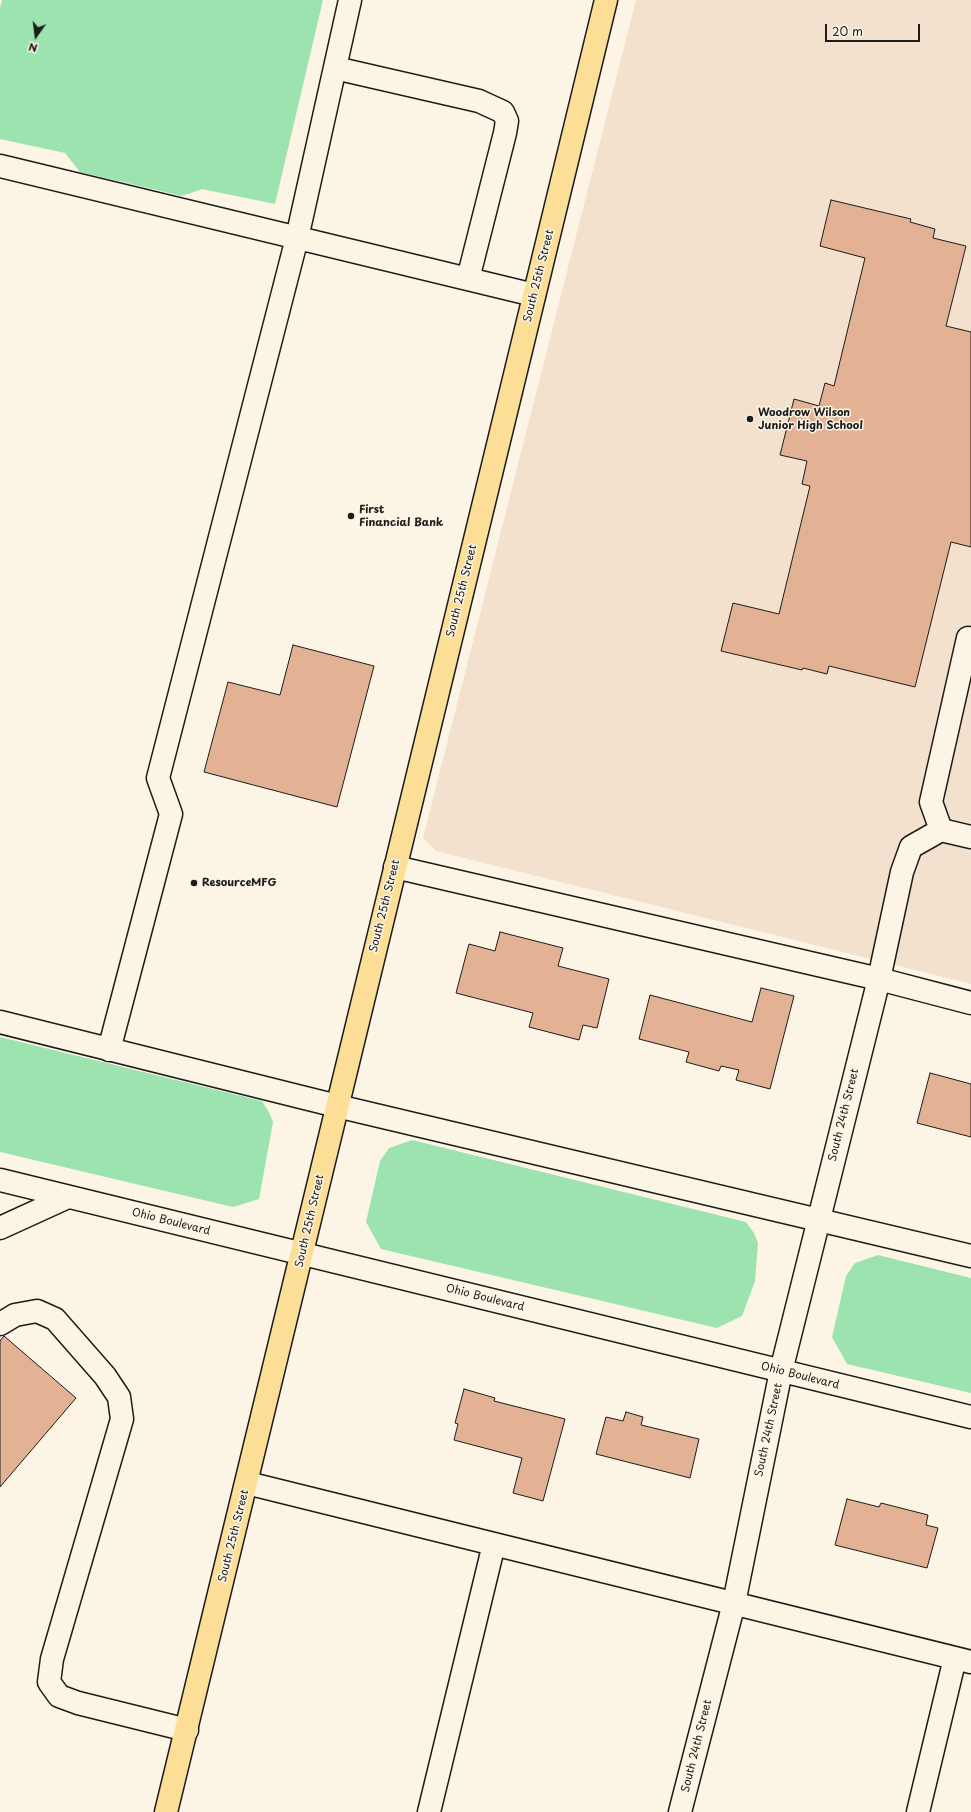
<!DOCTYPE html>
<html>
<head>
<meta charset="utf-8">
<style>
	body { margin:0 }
	#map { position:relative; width:971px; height:1812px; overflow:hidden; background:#fcf5e5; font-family:"Playpen Sans",sans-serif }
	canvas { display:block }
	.north { position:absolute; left:16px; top:16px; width:40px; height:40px; -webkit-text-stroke:3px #fcf5e5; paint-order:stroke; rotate:194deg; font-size:11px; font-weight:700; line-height:16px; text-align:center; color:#1c1c1c }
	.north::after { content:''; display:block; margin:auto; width:14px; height:18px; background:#1c1c1c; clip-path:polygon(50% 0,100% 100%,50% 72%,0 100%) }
	.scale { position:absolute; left:825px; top:24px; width:95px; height:18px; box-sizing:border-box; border:2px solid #1c1c1c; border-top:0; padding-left:5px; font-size:12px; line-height:14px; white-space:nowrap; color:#1c1c1c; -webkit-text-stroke:3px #fcf5e5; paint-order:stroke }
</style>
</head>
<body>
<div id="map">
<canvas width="971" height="1812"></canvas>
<div class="north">N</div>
<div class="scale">20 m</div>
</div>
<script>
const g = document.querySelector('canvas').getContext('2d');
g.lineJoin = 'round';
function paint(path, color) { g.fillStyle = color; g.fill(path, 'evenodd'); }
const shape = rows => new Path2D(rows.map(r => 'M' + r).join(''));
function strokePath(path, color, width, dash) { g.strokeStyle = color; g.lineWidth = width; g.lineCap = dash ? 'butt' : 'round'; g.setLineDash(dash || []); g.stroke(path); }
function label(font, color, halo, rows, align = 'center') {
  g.font = font + ' "Playpen Sans",sans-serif'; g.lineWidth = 3; g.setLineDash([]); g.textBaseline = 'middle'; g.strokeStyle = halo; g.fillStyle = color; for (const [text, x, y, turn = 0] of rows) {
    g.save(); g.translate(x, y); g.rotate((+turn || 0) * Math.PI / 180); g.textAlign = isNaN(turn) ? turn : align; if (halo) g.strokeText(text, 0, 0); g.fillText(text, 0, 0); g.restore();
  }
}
paint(shape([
	[636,0,971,0,971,984,436,851,423,838]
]), '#f4e1cd');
paint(shape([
	[2,0,323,0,275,204,202,189,182,196,80,172,65,153,0,139,0,8],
	[0,1037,262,1101,269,1112,273,1122,259,1199,233,1207,0,1152],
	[412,1140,746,1222,754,1233,758,1243,755,1281,742,1316,717,1328,381,1249,366,1222,380,1161,389,1148],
	[878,1255,971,1278,971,1393,847,1364,832,1337,846,1276,855,1263]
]), '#9ce3b0');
const building = shape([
	[831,200,911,219,910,222,935,229,933,238,966,246,946,326,971,332,971,547,951,542,915,687,829,666,827,674,803,668,802,670,721,651,733,603,779,614,810,486,802,484,807,461,780,455,794,399,819,406,825,383,834,386,865,258,820,246,831,200],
	[293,645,374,666,337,807,204,772,228,682,280,695,293,645],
	[500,932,563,948,558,966,609,979,597,1028,583,1025,579,1040,529,1027,533,1013,456,993,469,944,495,951,500,932],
	[761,988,794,996,770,1089,736,1080,739,1070,721,1066,719,1071,686,1062,689,1052,639,1039,650,995,752,1022,761,988],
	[930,1073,971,1084,971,1137,917,1123,930,1073],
	[4,1336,76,1398,0,1487,0,1341,4,1336],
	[464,1389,495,1398,494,1401,565,1419,543,1501,513,1493,522,1458,454,1440,458,1424,455,1423,464,1389],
	[626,1412,643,1417,641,1425,699,1439,690,1478,596,1454,606,1417,623,1421,626,1412],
	[847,1499,879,1507,881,1503,928,1515,926,1525,938,1528,927,1568,835,1545,847,1499]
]);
paint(building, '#e3b294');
strokePath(building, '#1c1c1c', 1);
const minor = shape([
	[335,68,479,101,503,112,507,121,505,133,468,279],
	[0,166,534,295],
	[941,830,931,802,968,638],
	[395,867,879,979,971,1003],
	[0,1022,337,1106,971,1256],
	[109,1050,171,814,158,778,297,238,350,0],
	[0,1180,971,1417],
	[0,1228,68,1197],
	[0,1324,15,1315,37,1311,55,1319,105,1376,119,1397,122,1419,52,1659,49,1682,59,1696,78,1703,187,1730],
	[247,1483,971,1662],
	[429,1812,494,1544],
	[680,1812,734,1603,781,1371,879,979,902,872,911,847,941,830,971,837],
	[918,1812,955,1658]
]);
const major = shape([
	[166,1812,606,0]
]);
strokePath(minor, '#1c1c1c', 25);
strokePath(major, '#1c1c1c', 25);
strokePath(minor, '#fcf5e5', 22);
strokePath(major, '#fcde96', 22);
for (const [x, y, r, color] of [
	[750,419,4,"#1c1c1c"],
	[351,516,4,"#1c1c1c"],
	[194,883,4,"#1c1c1c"]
]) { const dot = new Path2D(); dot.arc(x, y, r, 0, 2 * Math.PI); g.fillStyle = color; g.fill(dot); strokePath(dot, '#fcf5e5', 1.5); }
label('11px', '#1c1c1c', '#fcf5e5', [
	["South 25th Street",539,276,-76],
	["South 25th Street",462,591,-76],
	["South 25th Street",385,906,-76],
	["South 24th Street",844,1115,-76],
	["South 25th Street",310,1221,-77],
	["Ohio Boulevard",171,1222,14],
	["Ohio Boulevard",485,1298,14],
	["Ohio Boulevard",800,1376,14],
	["South 24th Street",769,1430,-78],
	["South 25th Street",234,1536,-76],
	["South 24th Street",697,1746,-76]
]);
label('bold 11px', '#1c1c1c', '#fcf5e5', [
	["Woodrow Wilson",758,413],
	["Junior High School",758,426],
	["First",359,510],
	["Financial Bank",359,523],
	["ResourceMFG",202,883]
], 'left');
</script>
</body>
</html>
